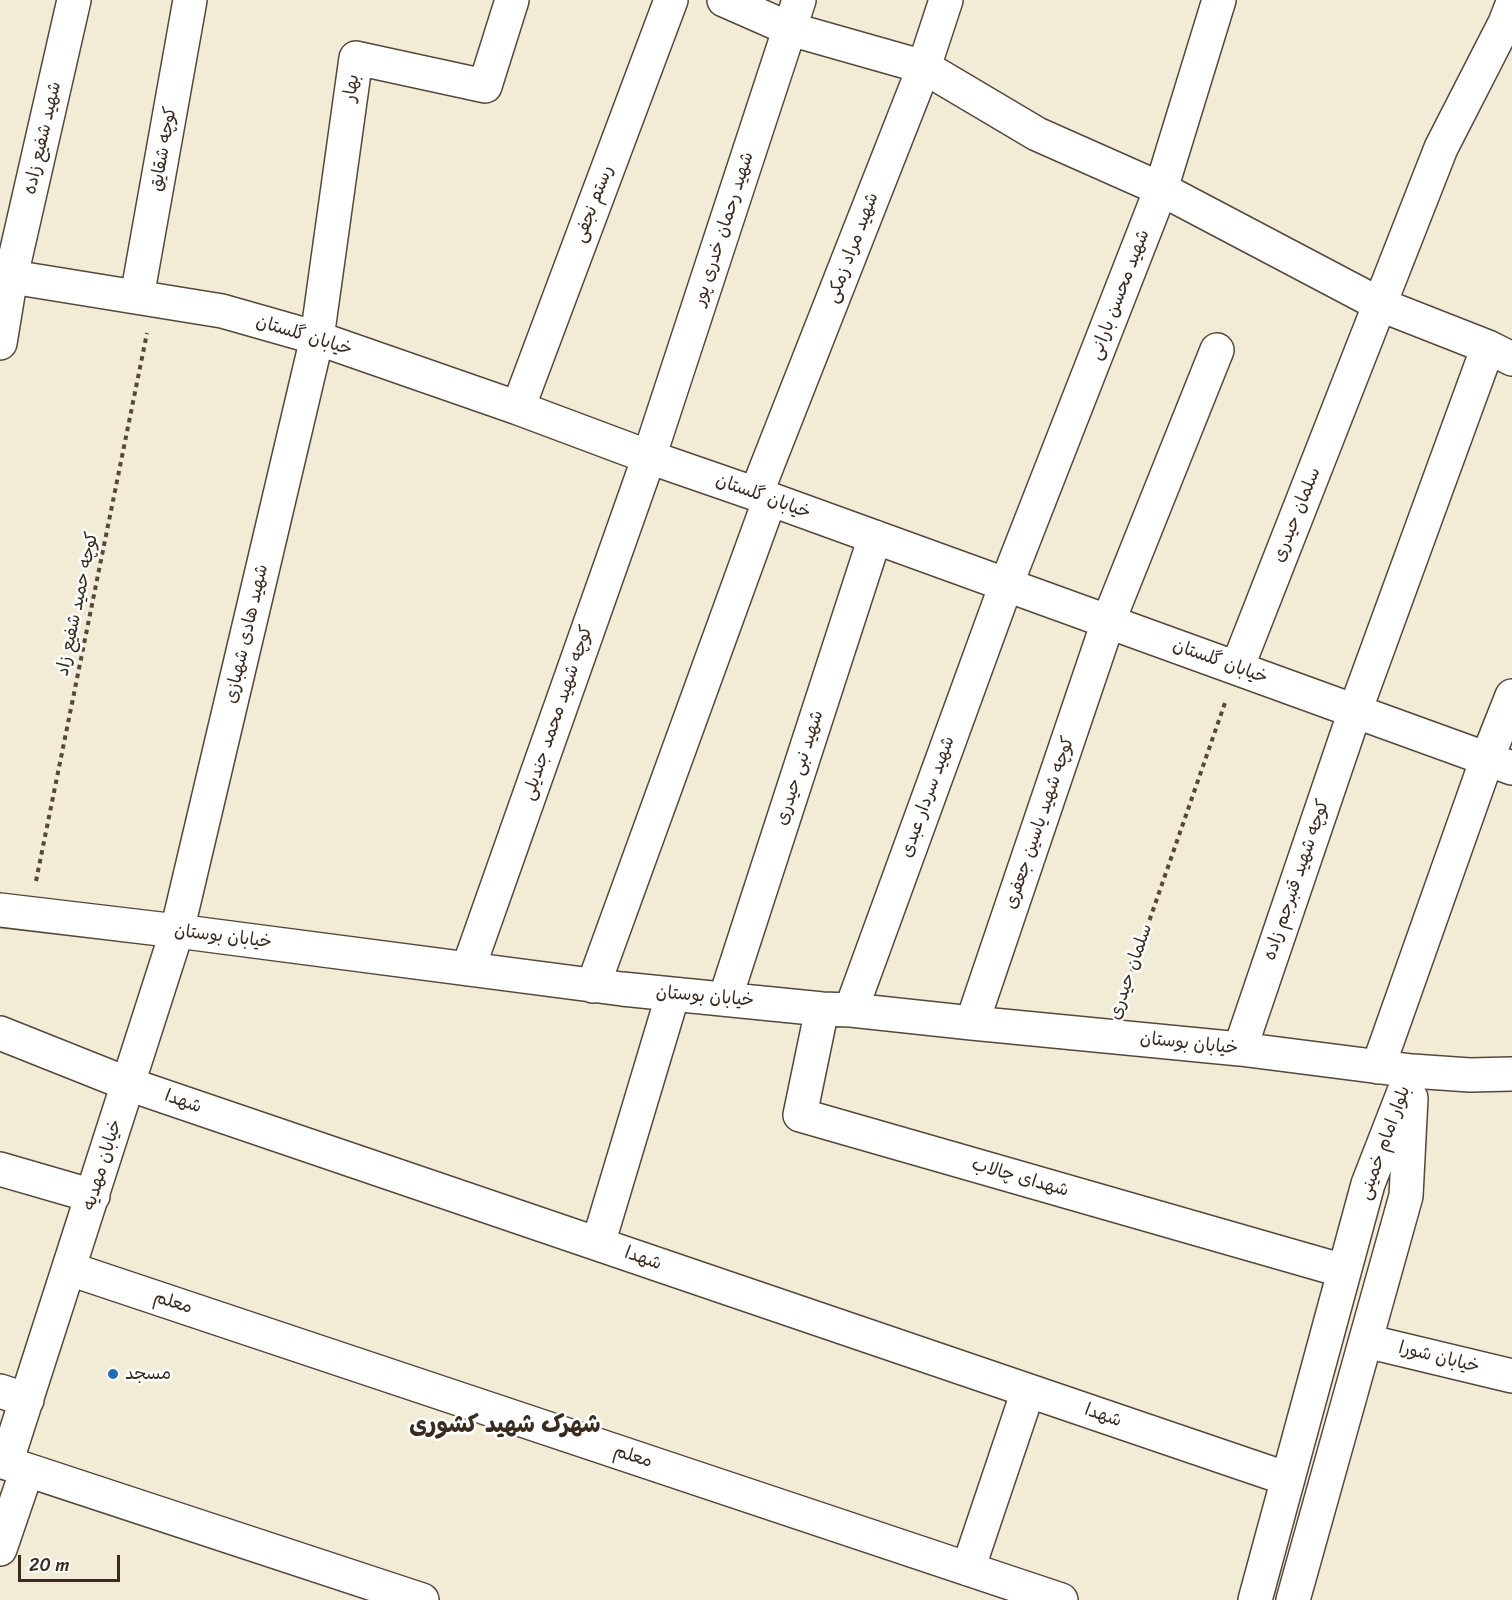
<!DOCTYPE html>
<html>
<head>
<meta charset="utf-8">
<style>
	body { margin:0 }
	#map { position:relative; width:1512px; height:1600px; overflow:hidden; background:#f2ecd7; font-family:Sriracha,sans-serif }
	canvas { display:block }
	.scale { position:absolute; left:18px; top:1555px; width:102px; height:27px; box-sizing:border-box; border:3px solid #3b2a1e; border-top:0; padding-left:8px; font-size:18px; line-height:21px; white-space:nowrap; color:#3b2a1e; -webkit-text-stroke:4px #fff; paint-order:stroke }
</style>
</head>
<body>
<div id="map">
<canvas width="1512" height="1600"></canvas>
<div class="scale">20 m</div>
</div>
<script>
const g = document.querySelector('canvas').getContext('2d');
g.lineJoin = 'round';
const shape = rows => new Path2D(rows.map(r => 'M' + r).join(''));
function strokePath(path, color, width, dash) { g.strokeStyle = color; g.lineWidth = width; g.lineCap = dash ? 'butt' : 'round'; g.setLineDash(dash || []); g.stroke(path); }
function label(font, color, halo, rows, align = 'center') {
  g.font = font + ' Sriracha,"Playpen Sans Arabic",sans-serif'; g.lineWidth = 5; g.setLineDash([]); g.textBaseline = 'middle'; g.strokeStyle = halo; g.fillStyle = color; for (const [text, x, y, turn = 0] of rows) {
    g.save(); g.translate(x, y); g.rotate((+turn || 0) * Math.PI / 180); g.textAlign = isNaN(turn) ? turn : align; if (halo) g.strokeText(text, 0, 0); g.fillText(text, 0, 0); g.restore();
  }
}
const minor = shape([
	[724,0,790,29,924,67,1037,134,1161,189,1381,305,1488,347,1512,359],
	[0,275,222,311,317,338,518,408,649,457,756,494,1512,768],
	[137,297,190,0],
	[0,343,11,276,74,0],
	[518,408,671,0],
	[756,494,924,67,946,0],
	[1237,668,1441,148,1505,23,1512,5],
	[0,910,177,931,622,989,822,1009,851,1010,972,1023,1240,1049,1412,1071,1470,1075,1512,1074],
	[468,969,649,457,799,0],
	[593,986,770,499],
	[725,999,875,537],
	[822,1009,800,1115,1344,1271],
	[851,1010,1006,585,1161,189,1219,0],
	[972,1023,1108,622,1217,350],
	[0,1033,128,1084,1288,1479],
	[1240,1049,1355,711,1488,347],
	[1378,1067,1487,759,1512,696],
	[0,1169,93,1196],
	[598,1244,673,994],
	[70,1269,1061,1600],
	[1366,1341,1512,1376],
	[0,1391,27,1400],
	[0,1461,422,1600],
	[6,1463,177,931,317,338,356,58,485,86,512,0],
	[0,1549,27,1470],
	[968,1569,1028,1391],
	[1255,1600,1368,1184,1412,1071],
	[1293,1600,1406,1196,1411,1098]
]);
strokePath(minor, '#56473a', 36);
strokePath(shape([
	[36,881,147,333],
	[1120,1005,1226,700]
]), '#56473a', 4, [4.5, 4.5]);
strokePath(minor, '#fff', 33);
for (const [x, y, r, color] of [
	[113,1374,6,"#1f6fb2"]
]) { const dot = new Path2D(); dot.arc(x, y, r, 0, 2 * Math.PI); g.fillStyle = color; g.fill(dot); strokePath(dot, '#fff', 2); }
label('18px', '#3b2a1e', '#fff', [
	["بهار",352,88,-82],
	["شهید شفیع زاده",43,138,-77],
	["کوچه شقایق",164,149,-80],
	["رستم نجفی",594,204,-69],
	["شهید رحمان خدری پور",724,229,-72],
	["شهید مراد زمکی",853,248,-69],
	["شهید محسن بارانی",1120,295,-69],
	["خیابان گلستان",304,336,17],
	["خیابان گلستان",763,497,20],
	["سلمان حیدری",1297,515,-68],
	["کوچه حمید شفیع زاد",78,604,-78],
	["شهید هادی شهبازی",247,634,-77],
	["خیابان گلستان",1220,662,20],
	["کوچه شهید محمد جندیلی",558,713,-71],
	["شهید نبی حیدری",800,768,-72],
	["شهید سردار عبدی",928,797,-70],
	["کوچه شهید یاسین جعفری",1040,823,-71],
	["کوچه شهید قنبرجم زاده",1297,880,-71],
	["خیابان بوستان",223,937,7],
	["سلمان حیدری",1131,972,-71],
	["خیابان بوستان",705,997,5],
	["خیابان بوستان",1189,1044,6],
	["شهدا",183,1102,19],
	["بلوار امام خمینی",1385,1143,-70],
	["خیابان مهدیه",103,1165,-73],
	["شهدای چالاب",1020,1178,16],
	["شهدا",643,1259,19],
	["معلم",173,1303,18],
	["خیابان شورا",1439,1358,14],
	["شهدا",1103,1416,19],
	["معلم",633,1457,18]
]);
label('18px', '#3b2a1e', '#fff', [
	["مسجد",125,1374]
], 'left');
label('bold 24px', '#3b2a1e', '#fff', [
	["شهرک شهید کشوری",505,1426]
]);
</script>
</body>
</html>
